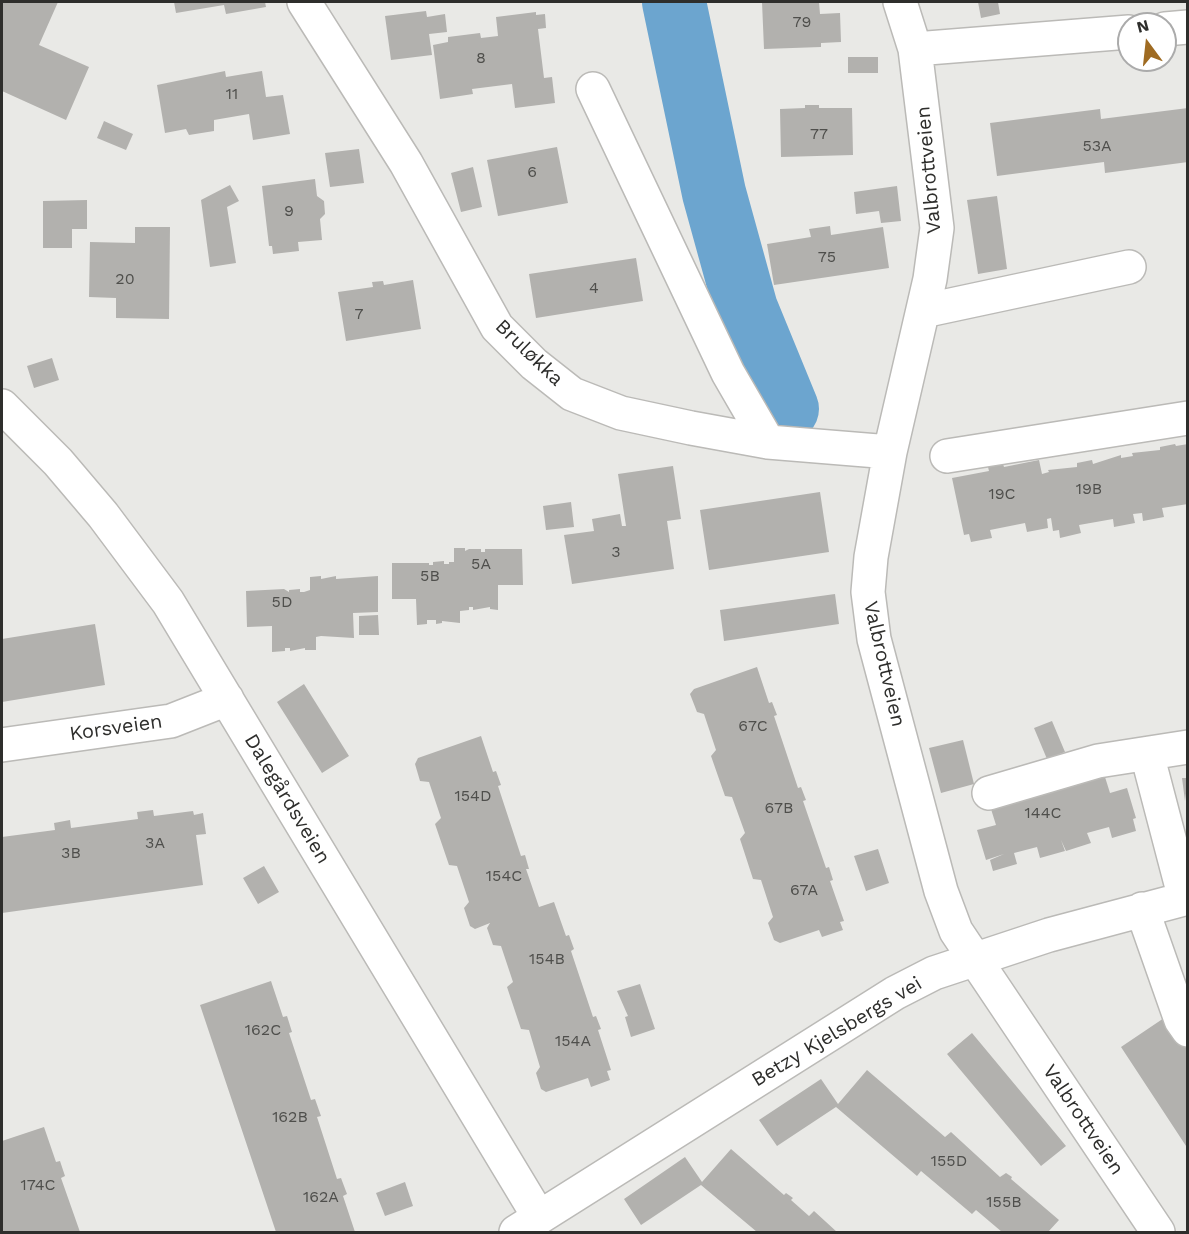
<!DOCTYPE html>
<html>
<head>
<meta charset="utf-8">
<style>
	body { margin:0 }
	#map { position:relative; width:1189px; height:1234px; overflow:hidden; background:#e9e9e6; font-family:"Work Sans",sans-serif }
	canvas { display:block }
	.frame { position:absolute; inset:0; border:3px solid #2e2e2c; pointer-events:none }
	.north { position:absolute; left:1117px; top:12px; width:60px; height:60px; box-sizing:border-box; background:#fff; border:2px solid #ababab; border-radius:50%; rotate:345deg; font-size:16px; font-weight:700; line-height:24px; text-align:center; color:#2e2e2c }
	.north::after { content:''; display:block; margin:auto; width:21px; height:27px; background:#9f6b22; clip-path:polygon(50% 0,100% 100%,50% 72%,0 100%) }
</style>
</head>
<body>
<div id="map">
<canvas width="1189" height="1234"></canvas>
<div class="frame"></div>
<div class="north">N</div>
</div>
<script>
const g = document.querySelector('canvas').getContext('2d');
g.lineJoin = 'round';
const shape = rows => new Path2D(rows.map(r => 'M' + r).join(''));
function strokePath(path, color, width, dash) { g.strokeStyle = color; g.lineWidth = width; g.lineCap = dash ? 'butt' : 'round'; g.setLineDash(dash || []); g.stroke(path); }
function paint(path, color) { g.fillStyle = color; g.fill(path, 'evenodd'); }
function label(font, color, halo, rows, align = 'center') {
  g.font = font + ' "Work Sans",sans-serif'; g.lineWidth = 5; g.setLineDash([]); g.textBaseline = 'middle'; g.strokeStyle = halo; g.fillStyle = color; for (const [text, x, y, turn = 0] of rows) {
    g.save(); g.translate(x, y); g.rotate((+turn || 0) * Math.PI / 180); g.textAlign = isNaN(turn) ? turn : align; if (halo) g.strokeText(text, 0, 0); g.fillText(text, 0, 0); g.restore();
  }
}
strokePath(shape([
	[674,2,714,193,746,309,787,409]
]), '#6ca5cf', 64);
paint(shape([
	[2,2,58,2,39,45,89,67,66,120,2,91],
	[174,2,265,2,266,7,226,14,224,5,176,13],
	[762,2,819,2,820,14,840,13,841,42,821,43,821,47,764,49],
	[978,2,998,2,1000,14,981,18],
	[426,11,427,17,445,14,447,32,429,34,432,55,391,60,385,16],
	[536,12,536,15,545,14,546,28,538,29,544,78,552,77,555,103,515,108,512,84,472,89,473,94,440,99,433,45,448,42,448,37,480,33,481,38,498,36,496,17],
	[848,57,878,57,878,73,848,73],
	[225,71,226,77,262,71,266,97,283,95,290,134,253,140,249,114,214,120,214,131,189,135,186,129,165,133,157,85],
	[805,105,819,105,819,108,852,108,853,155,781,157,780,109,805,108],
	[1188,108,1188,162,1105,173,1104,162,997,176,990,123,1100,109,1101,119],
	[104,121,133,134,126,150,97,138],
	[557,147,568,203,498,216,487,160],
	[359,149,364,183,330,187,325,153],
	[473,167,482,207,461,212,451,173],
	[315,179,317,196,324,201,325,214,320,219,322,240,298,242,299,251,273,254,272,246,269,246,262,186],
	[230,185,239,201,227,207,236,263,210,267,201,200],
	[897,186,901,221,881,223,879,211,856,214,854,192],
	[997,196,1007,269,978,274,967,200],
	[87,200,87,229,72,229,72,248,43,248,43,201],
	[830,226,831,235,883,227,889,268,774,285,767,244,811,237,809,229],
	[135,227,170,227,169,319,116,318,116,298,89,297,90,242,135,243],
	[636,258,643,301,536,318,529,274],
	[413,280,421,329,346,341,338,292,373,287,372,282,383,281,384,285],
	[52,358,59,380,34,388,27,366],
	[1175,444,1176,446,1188,444,1188,504,1162,508,1164,517,1143,521,1142,513,1133,514,1135,523,1114,527,1113,519,1079,525,1081,533,1060,538,1059,530,1053,531,1051,518,1047,519,1048,528,1027,532,1025,523,990,530,992,538,971,542,969,534,964,535,952,478,989,471,988,467,1003,464,1004,467,1039,460,1042,474,1049,472,1048,470,1077,467,1077,463,1092,460,1093,464,1121,455,1121,458,1133,456,1132,453,1160,450,1160,447],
	[673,466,681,519,667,521,674,569,572,584,564,535,594,531,592,519,620,514,622,526,626,526,618,474],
	[820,492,829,552,709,570,700,510],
	[571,502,574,527,546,530,543,506],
	[454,548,465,548,465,551,469,549,481,549,481,552,485,552,485,549,522,549,523,585,498,585,498,610,490,609,490,607,473,610,473,607,469,607,469,610,460,611,460,623,442,621,442,623,436,624,436,620,427,620,427,624,417,625,416,599,392,599,392,563,429,563,429,565,433,565,433,562,444,561,444,564,449,564,449,562,454,562],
	[321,576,321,579,336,576,336,579,378,576,378,612,353,613,354,638,321,636,316,637,316,650,305,650,305,648,290,651,290,648,285,648,285,651,272,652,272,626,247,627,246,591,284,589,289,592,289,590,300,589,300,592,304,592,310,590,310,577],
	[835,594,839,624,724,641,720,610],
	[378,615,379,635,359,635,359,616],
	[95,624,105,685,2,702,2,639],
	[757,667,769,703,772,702,777,715,774,716,798,788,801,787,806,800,803,801,826,868,829,867,833,880,830,881,844,921,840,922,843,930,822,937,819,930,780,943,774,940,768,923,773,917,761,880,753,879,740,839,745,833,732,797,725,796,711,756,716,750,704,714,697,712,690,694,694,689],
	[304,684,349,756,322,773,277,702],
	[1052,721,1065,752,1047,759,1034,728],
	[481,736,493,772,496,771,501,785,498,786,521,856,525,855,529,869,526,869,539,907,554,902,566,936,569,935,574,949,571,951,593,1017,596,1016,601,1029,598,1030,611,1070,607,1071,610,1080,591,1087,588,1078,546,1092,541,1089,536,1073,540,1067,529,1030,521,1029,507,987,513,982,501,946,493,945,487,928,490,923,475,929,470,926,464,908,469,902,457,866,449,865,435,824,441,818,429,782,420,781,415,764,418,758],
	[963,740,974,784,941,793,929,748],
	[1099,774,1101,778,1105,777,1110,793,1127,788,1136,818,1133,819,1136,831,1112,838,1109,827,1087,833,1091,843,1066,851,1061,840,1065,851,1040,858,1037,847,1014,853,1017,864,993,871,990,860,1004,854,986,860,977,830,996,825,991,809,1038,796,1036,792,1060,785,1061,789,1092,780,1091,776],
	[1182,778,1188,778,1185,801],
	[153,810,154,816,193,811,194,815,203,813,206,834,196,835,203,885,2,913,2,837,55,830,54,823,70,820,71,828,138,819,137,812],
	[878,849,889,883,866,891,854,856],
	[264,866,279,892,258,904,243,878],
	[271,981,283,1017,287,1016,292,1032,289,1033,311,1100,315,1099,321,1116,317,1117,337,1179,341,1178,347,1194,343,1196,355,1232,276,1232,200,1005],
	[640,984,655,1029,631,1037,625,1017,628,1016,617,991],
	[1164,1018,1188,1049,1188,1149,1121,1047],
	[972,1033,1066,1146,1041,1166,947,1054],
	[867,1070,945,1137,951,1132,1000,1177,1006,1173,1012,1177,1011,1179,1059,1220,1048,1232,1002,1232,976,1210,972,1214,921,1171,917,1176,836,1107,777,1146,759,1120,821,1079,838,1104],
	[44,1127,56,1162,60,1161,65,1176,61,1178,80,1232,2,1232,2,1141],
	[731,1149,784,1195,786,1193,793,1198,791,1200,809,1216,814,1211,837,1232,757,1232,701,1185,641,1225,624,1199,685,1157,702,1182],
	[405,1182,413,1206,385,1216,376,1193]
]), '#b2b1ae');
const minor = shape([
	[304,2,406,163,497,327,534,364,572,394,621,413,691,428,768,442,890,452],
	[900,2,915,49,937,228,930,279,890,452,871,557,868,592,874,639,941,891,956,931,1158,1232],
	[1165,29,1188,27],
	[915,49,1129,32],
	[593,89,728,373,768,442],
	[923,311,1129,267],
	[2,406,58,462,103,515,168,602,539,1217],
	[947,456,1188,418],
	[2,745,171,721,227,699],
	[1147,754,1185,899],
	[989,793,1098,761,1188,747],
	[1142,909,1181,1020,1188,1030],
	[516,1232,895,993,934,973,1049,935,1188,898]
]);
strokePath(minor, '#bbbab7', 36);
strokePath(minor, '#fff', 33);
label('16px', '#4f4f4c', null, [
	["79",802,22],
	["8",481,58],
	["11",232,94],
	["77",819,134],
	["53A",1097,146],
	["6",532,172],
	["9",289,211],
	["75",827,257],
	["20",125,279],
	["4",594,288],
	["7",359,314],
	["19B",1089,489],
	["19C",1002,494],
	["3",616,552],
	["5A",481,564],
	["5B",430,576],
	["5D",282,602],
	["67C",753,726],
	["154D",473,796],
	["67B",779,808],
	["144C",1043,813],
	["3A",155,843],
	["3B",71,853],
	["154C",504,876],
	["67A",804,890],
	["154B",547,959],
	["162C",263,1030],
	["154A",573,1041],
	["162B",290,1117],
	["155D",949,1161],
	["174C",38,1185],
	["162A",321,1197],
	["155B",1004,1202]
]);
label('20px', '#2e2e2c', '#fff', [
	["Valbrottveien",929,170,-95],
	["Bruløkka",529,353,44],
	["Valbrottveien",884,664,77],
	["Korsveien",116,728,-8],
	["Dalegårdsveien",287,799,59],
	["Betzy Kjelsbergs vei",837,1032,-31],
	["Valbrottveien",1083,1120,56]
]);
</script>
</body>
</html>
